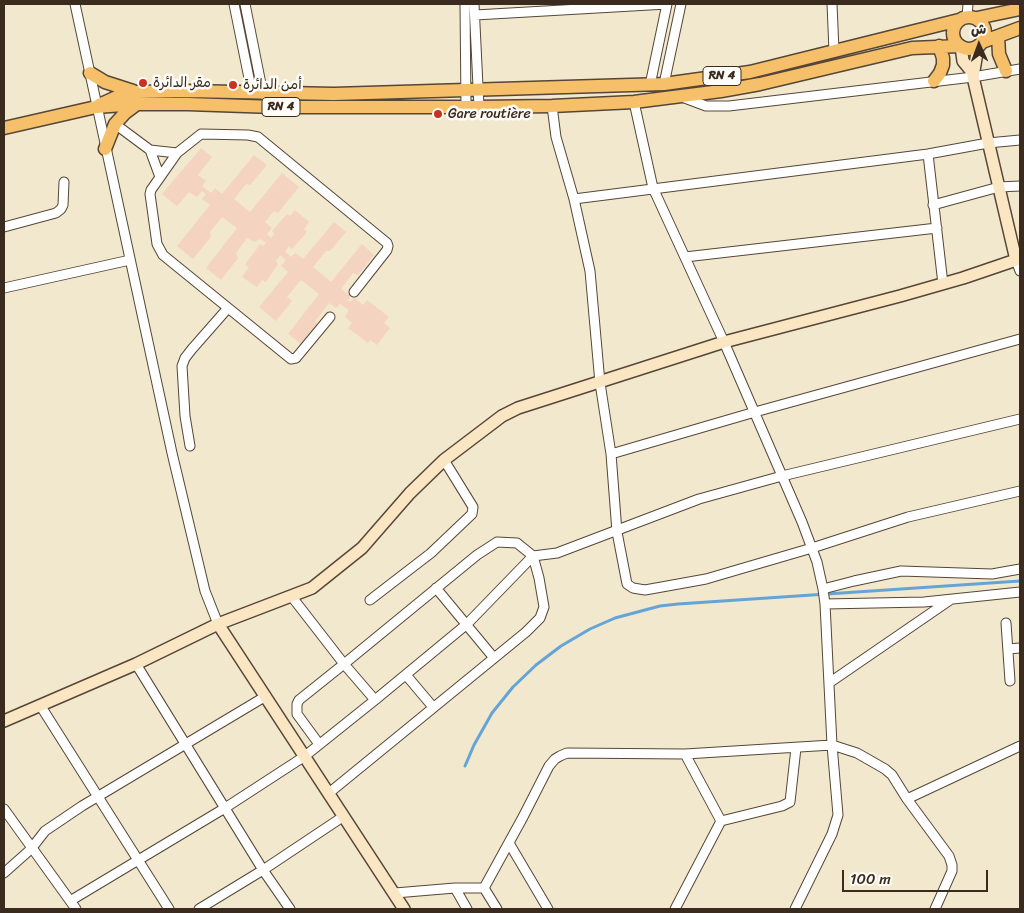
<!DOCTYPE html>
<html>
<head>
<meta charset="utf-8">
<style>
	body { margin:0 }
	#map { position:relative; width:1024px; height:913px; overflow:hidden; background:#f2e8ce; font-family:Sriracha,"Playpen Sans Arabic",sans-serif }
	canvas { display:block }
	.frame { position:absolute; inset:0; border:5px solid #3b2a1e; pointer-events:none }
	.north { position:absolute; left:954px; top:20px; width:50px; height:50px; -webkit-text-stroke:4px #fdfcf7; paint-order:stroke; rotate:358deg; font-size:14px; font-weight:700; line-height:20px; text-align:center; color:#3b2a1e }
	.north::after { content:''; display:block; margin:auto; width:18px; height:22px; background:#3b2a1e; clip-path:polygon(50% 0,100% 100%,50% 72%,0 100%) }
	.scale { position:absolute; left:842px; top:870px; width:146px; height:22px; box-sizing:border-box; border:2px solid #3b2a1e; border-top:0; padding-left:6px; font-size:15px; line-height:18px; white-space:nowrap; color:#3b2a1e; -webkit-text-stroke:4px #fdfcf7; paint-order:stroke }
</style>
</head>
<body>
<div id="map">
<canvas width="1024" height="913"></canvas>
<div class="frame"></div>
<div class="north">ش</div>
<div class="scale">100 m</div>
</div>
<script>
const g = document.querySelector('canvas').getContext('2d');
g.lineJoin = 'round';
function paint(path, color) { g.fillStyle = color; g.fill(path, 'evenodd'); }
const shape = rows => new Path2D(rows.map(r => 'M' + r).join(''));
function strokePath(path, color, width, dash) { g.strokeStyle = color; g.lineWidth = width; g.lineCap = dash ? 'butt' : 'round'; g.setLineDash(dash || []); g.stroke(path); }
function label(font, color, halo, rows, align = 'center') {
  g.font = font + ' Sriracha,"Playpen Sans Arabic",sans-serif'; g.lineWidth = 5; g.setLineDash([]); g.textBaseline = 'middle'; g.strokeStyle = halo; g.fillStyle = color; for (const [text, x, y, turn = 0] of rows) {
    g.save(); g.translate(x, y); g.rotate((+turn || 0) * Math.PI / 180); g.textAlign = isNaN(turn) ? turn : align; if (halo) g.strokeText(text, 0, 0); g.fillText(text, 0, 0); g.restore();
  }
}
paint(shape([
	[201,148,212,157,198,175,206,181,202,186,211,193,215,188,222,194,254,155,267,165,250,185,246,184,234,199,250,212,282,173,299,187,278,213,274,211,265,222,272,228,267,234,271,238,274,234,272,231,287,214,290,216,295,210,309,222,304,229,307,232,292,249,289,246,285,252,291,257,295,253,303,259,334,222,346,232,330,251,326,251,313,267,331,282,362,244,374,255,358,275,353,273,341,289,351,296,348,300,350,302,354,298,363,305,367,300,389,317,384,323,390,328,377,345,370,340,368,343,348,328,352,323,345,317,349,310,340,304,336,308,329,303,316,320,317,325,301,344,288,334,319,294,301,280,287,297,292,301,276,321,259,307,288,272,281,266,286,260,280,255,276,261,278,264,266,282,262,280,257,287,242,277,249,267,245,265,260,244,263,246,266,243,260,239,255,242,247,238,236,253,238,258,221,280,206,268,237,228,222,217,210,232,211,237,193,259,177,246,210,205,202,199,206,194,202,191,197,197,189,192,177,206,162,194]
]), '#f4d3c1');
strokePath(shape([
	[465,766,474,745,492,713,513,687,536,665,561,646,590,629,615,618,660,606,678,604,1020,581]
]), '#64a4d7', 3);
const street = shape([
	[75,4,172,453,205,591,218,624],
	[234,4,252,93],
	[245,4,263,94],
	[465,4,466,106],
	[474,4,479,107],
	[832,4,834,51],
	[475,15,667,4],
	[967,17,968,4],
	[664,84,681,4],
	[650,85,667,4],
	[682,97,706,106,729,106,973,77,1020,69],
	[634,102,653,188,724,342,802,522,817,562,823,589,825,604,832,745,838,815,832,834,795,909],
	[552,106,556,137,574,199,590,271,600,383,611,454,617,532,627,584,633,588,645,590,706,579,812,548,908,517,1020,491],
	[115,124,150,150,177,153],
	[150,150,160,177],
	[928,154,943,284],
	[574,199,928,154,988,143,1020,140],
	[933,205,999,187,1020,186],
	[4,227,56,213,61,209,63,205,64,182],
	[685,257,937,228],
	[1020,260,1016,260,1020,271],
	[4,288,130,260],
	[330,317,296,358,291,359,163,255,157,244,150,194,151,190,177,153,201,134,248,135,258,137,387,243,388,246,387,250,354,292],
	[190,446,185,416,182,366,185,358,192,349,228,308],
	[611,454,755,412,1020,339],
	[436,588,494,658],
	[823,589,854,581,901,571,992,574,1020,569],
	[370,600,431,553,472,514,473,507,444,460],
	[825,604,924,602,1020,592],
	[1006,623,1010,681],
	[1008,649,1020,648],
	[136,664,263,870,290,909],
	[406,675,433,707],
	[829,683,950,600],
	[40,705,169,909],
	[319,744,297,714,297,704,299,700,344,664,477,555,497,542,517,543,533,556,557,553,699,499,782,476,1020,419],
	[329,793,526,632,540,618,544,607,539,578,533,556,467,624,375,700],
	[907,799,1020,746],
	[4,809,76,909],
	[721,821,782,806,790,802,796,748],
	[509,843,548,909],
	[4,873,31,849,45,831,82,806,266,696],
	[455,888,467,909],
	[484,888,523,817,549,766,555,759,560,756,567,753,685,754,832,745,857,753,885,769,892,775,907,799,949,856,952,865,952,871,935,909],
	[395,893,455,888,484,888,497,909],
	[70,901,225,808,305,756,375,700,344,664,292,597],
	[199,909,263,870,344,816],
	[675,909,721,821,685,754]
]);
const secondary = shape([
	[961,46,963,61,972,72],
	[218,624,404,909],
	[4,721,136,664,218,624,312,588,362,548,410,493,444,460,502,416,518,408,724,342,900,296,963,278,1016,260,973,77,978,46]
]);
const primary = shape([
	'953 33a16 16 0 1 1 32 0a16 16 0 1 1-32 0Z',
	[977,18,1020,9],
	[998,36,999,54,1006,71],
	[982,42,1020,28],
	[90,73,105,82,133,91],
	[934,81,940,73,943,65,943,58,939,46],
	[99,105,121,95,138,92,187,91,334,94,664,84,750,72,959,20],
	[4,128,96,107,137,104,188,104,274,107,479,107,552,106,634,102,721,91,760,84,912,48,960,46],
	[105,149,115,124,125,113,137,104]
]);
strokePath(street, '#564638', 11);
strokePath(secondary, '#564638', 14);
strokePath(primary, '#564638', 15);
strokePath(street, '#fff', 9);
strokePath(secondary, '#fbe6c4', 11);
strokePath(primary, '#f6c06b', 12);
for (const [x, y, r, color] of [
	[143,83,5,"#c8321e"],
	[233,85,5,"#c8321e"],
	[438,114,5,"#c8321e"]
]) { const dot = new Path2D(); dot.arc(x, y, r, 0, 2 * Math.PI); g.fillStyle = color; g.fill(dot); strokePath(dot, '#fdfcf7', 2); }
for (const [x, y, w] of [
	[722,76,38],
	[281,107,38]
]) { const box = new Path2D(); box.roundRect(x - w / 2, y - 9.5, w, 19, 4); g.fillStyle = '#fdfcf7'; g.fill(box); strokePath(box, '#3b2a1e', 1); }
label('bold 12px', '#3b2a1e', null, [
	["RN 4",722,76],
	["RN 4",281,107]
]);
label('14px', '#3b2a1e', '#fdfcf7', [
	["مقر الدائرة",153,83],
	["أمن الدائرة",243,85],
	["Gare routière",448,114]
], 'left');
</script>
</body>
</html>
